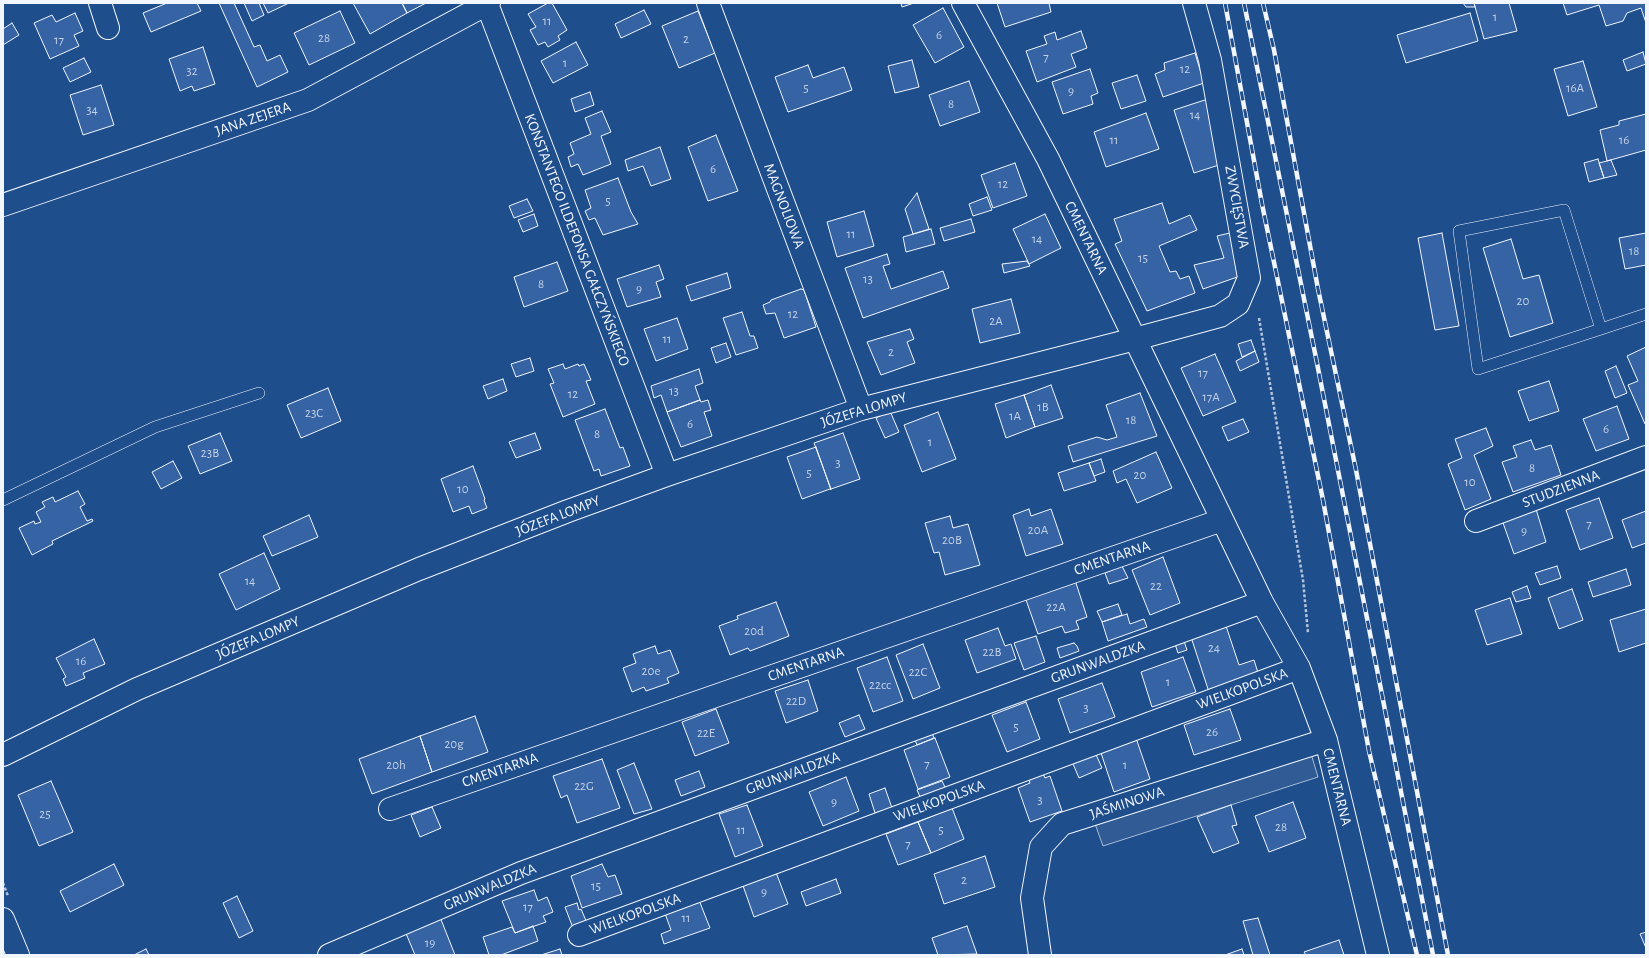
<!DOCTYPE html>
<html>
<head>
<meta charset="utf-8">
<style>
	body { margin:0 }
	#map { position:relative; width:1649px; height:958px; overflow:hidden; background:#1f4e8c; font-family:"Alegreya Sans",sans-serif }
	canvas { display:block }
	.frame { position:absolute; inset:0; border:4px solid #f2f6ff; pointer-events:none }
</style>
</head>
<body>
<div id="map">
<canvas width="1649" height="958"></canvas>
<div class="frame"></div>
</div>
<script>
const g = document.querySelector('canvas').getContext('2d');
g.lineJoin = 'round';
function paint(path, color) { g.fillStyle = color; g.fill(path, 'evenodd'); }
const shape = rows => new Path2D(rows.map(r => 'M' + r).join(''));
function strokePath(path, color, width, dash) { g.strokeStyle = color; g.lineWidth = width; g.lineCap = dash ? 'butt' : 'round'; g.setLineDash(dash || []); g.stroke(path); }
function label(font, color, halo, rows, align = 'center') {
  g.font = font + ' "Alegreya Sans",sans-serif'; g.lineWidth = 3; g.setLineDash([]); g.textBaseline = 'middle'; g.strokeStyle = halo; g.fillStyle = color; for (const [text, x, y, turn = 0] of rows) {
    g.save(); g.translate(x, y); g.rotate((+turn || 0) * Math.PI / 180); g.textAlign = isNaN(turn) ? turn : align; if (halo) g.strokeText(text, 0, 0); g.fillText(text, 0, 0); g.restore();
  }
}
const parking = shape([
	[1310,750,1318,777,1103,846,1094,821,1310,750]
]);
paint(parking, '#305b95');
strokePath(parking, '#a8bbd7', 1);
const building = shape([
	[167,3,197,3,201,11,151,32,143,13,167,3],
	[219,3,234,3,254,47,260,45,267,61,280,55,288,72,257,87,219,3],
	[244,3,259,3,264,15,252,21,244,3],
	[263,3,289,3,268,13,263,3],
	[353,3,402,3,407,13,370,34,353,3],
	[402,3,426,3,407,13,402,3],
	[548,3,552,3,567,30,558,36,560,40,548,47,545,42,538,45,530,30,536,27,528,14,548,3],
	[901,3,914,3,902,7,901,3],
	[997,3,1049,3,1051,12,1005,27,997,3],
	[1463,3,1474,3,1475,7,1466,7,1463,3],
	[1474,3,1509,3,1517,31,1484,39,1474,3],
	[1563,3,1646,3,1646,23,1641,8,1627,13,1623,21,1606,26,1599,5,1567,15,1563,3],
	[943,8,964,47,935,63,913,25,943,8],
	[644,10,651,24,621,38,615,24,644,10],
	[340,11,355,43,309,65,294,33,340,11],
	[698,11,715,53,679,68,662,26,698,11],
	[75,13,83,31,74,35,79,46,50,59,34,23,52,15,56,22,75,13],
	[1470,13,1478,41,1406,63,1397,35,1470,13],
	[12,23,19,35,3,45,3,29,12,23],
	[1081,31,1087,48,1071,54,1076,67,1037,82,1026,51,1047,44,1044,36,1055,32,1057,40,1081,31],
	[576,42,588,65,553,83,541,61,576,42],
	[203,47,215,84,194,91,192,86,180,91,169,59,203,47],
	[1643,52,1646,64,1627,71,1623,60,1643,52],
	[1195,53,1204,83,1163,97,1155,74,1165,70,1164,63,1195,53],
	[84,58,91,72,70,82,63,68,84,58],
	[912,60,919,87,895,93,888,66,912,60],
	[1583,61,1597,107,1568,116,1554,69,1583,61],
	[808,65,813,78,844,67,852,90,788,112,775,77,808,65],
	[1090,69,1098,93,1091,96,1093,104,1063,114,1052,82,1090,69],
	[1137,75,1146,101,1121,109,1112,83,1137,75],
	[969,81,980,112,940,126,929,95,969,81],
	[101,85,114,125,83,135,70,95,101,85],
	[590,92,594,105,575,112,571,99,590,92],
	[1211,98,1222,164,1194,173,1174,110,1211,98],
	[602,111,611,132,601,136,611,164,583,175,578,164,571,167,568,157,574,154,570,143,591,134,585,118,602,111],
	[1146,113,1159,149,1106,167,1094,132,1146,113],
	[1646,114,1646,150,1607,161,1600,130,1619,125,1619,121,1646,114],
	[716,135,738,191,708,201,688,147,716,135],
	[660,147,671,179,651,186,643,166,628,171,625,160,660,147],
	[1598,159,1604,178,1589,182,1584,163,1598,159],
	[1611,160,1617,175,1604,178,1599,163,1611,160],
	[1015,163,1027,196,993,208,981,175,1015,163],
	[618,178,631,212,638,224,603,235,595,218,589,220,585,211,591,208,585,190,618,178],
	[917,193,929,229,913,234,905,209,917,193],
	[987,197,992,210,973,216,969,204,987,197],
	[527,199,533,211,514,218,509,206,527,199],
	[1162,203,1169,224,1190,215,1197,230,1159,246,1170,272,1176,271,1180,279,1189,276,1195,293,1147,311,1115,244,1122,241,1114,219,1162,203],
	[864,211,874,246,837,257,827,222,864,211],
	[534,214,538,226,523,232,518,220,534,214],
	[1045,214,1061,248,1029,264,1013,229,1045,214],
	[971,219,975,232,944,241,940,228,971,219],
	[931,229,935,244,906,252,903,237,931,229],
	[1234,232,1243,275,1203,289,1194,265,1224,258,1217,236,1234,232],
	[1442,233,1459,326,1435,330,1418,238,1442,233],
	[1646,233,1646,265,1625,269,1619,238,1646,233],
	[1511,239,1523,279,1539,275,1553,323,1510,337,1483,248,1511,239],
	[887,254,890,264,883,266,891,289,943,271,949,288,863,318,845,268,887,254],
	[1027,261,1030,266,1004,273,1002,264,1027,261],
	[557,262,568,291,524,307,514,277,557,262],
	[659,265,664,279,656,282,661,297,627,307,617,279,659,265],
	[727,273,731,288,691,301,686,286,727,273],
	[801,289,804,290,816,327,784,338,775,313,766,314,763,305,770,302,771,300,801,289],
	[1011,299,1020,333,980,343,972,309,1011,299],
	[742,312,750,336,754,336,758,348,736,355,723,318,742,312],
	[677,318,688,349,656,361,644,329,677,318],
	[910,329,914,339,907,342,915,363,881,375,867,342,910,329],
	[1251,340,1255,351,1242,357,1238,344,1251,340],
	[726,343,731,357,716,363,711,348,726,343],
	[1646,347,1646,423,1645,424,1628,385,1638,381,1627,356,1646,347],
	[1255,351,1259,362,1240,371,1236,361,1255,351],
	[1215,354,1236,402,1203,416,1181,368,1215,354],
	[530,358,534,371,516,377,511,364,530,358],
	[563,364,565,369,578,364,579,366,584,364,591,380,586,381,595,404,563,417,550,384,554,383,548,369,563,364],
	[1616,366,1627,393,1615,398,1605,371,1616,366],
	[699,369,703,383,695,386,700,400,667,412,661,395,654,398,651,386,699,369],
	[503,379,507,391,488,399,483,386,503,379],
	[1549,381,1559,411,1529,421,1518,391,1549,381],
	[1051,385,1063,418,1035,427,1024,395,1051,385],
	[328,388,341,421,301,438,287,405,328,388],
	[1140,393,1157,436,1073,462,1068,446,1097,437,1107,440,1117,437,1106,405,1140,393],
	[1024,395,1035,427,1006,438,995,404,1024,395],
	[700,400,701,402,708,400,711,410,704,412,712,436,681,447,667,412,700,400],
	[1617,406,1629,439,1596,451,1583,419,1617,406],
	[605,409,620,448,623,447,630,466,601,476,599,469,594,471,575,420,605,409],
	[890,411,899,432,885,438,876,418,890,411],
	[938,412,956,459,922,472,904,425,938,412],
	[1243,419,1249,432,1228,441,1222,427,1243,419],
	[1486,428,1493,446,1474,455,1491,499,1465,510,1448,464,1462,458,1455,439,1486,428],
	[220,433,232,461,200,474,188,446,220,433],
	[535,433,541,449,516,458,509,442,535,433],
	[843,433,860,479,831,489,814,443,843,433],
	[1531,440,1535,450,1551,445,1561,475,1513,492,1502,462,1517,457,1513,446,1531,440],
	[816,447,831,490,830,489,802,499,787,457,816,447],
	[1156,452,1172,488,1137,503,1126,479,1117,483,1113,471,1156,452],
	[1101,459,1105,472,1094,476,1089,463,1101,459],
	[173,461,182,478,161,489,152,472,173,461],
	[1089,463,1096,481,1064,491,1058,473,1089,463],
	[473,466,485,499,484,500,487,508,472,514,469,506,453,512,441,479,473,466],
	[78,491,85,504,80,507,87,521,92,519,93,521,52,541,53,544,32,555,19,528,34,521,35,524,41,522,36,512,45,507,42,502,53,497,55,502,78,491],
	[1599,498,1613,538,1580,550,1566,510,1599,498],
	[1029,509,1031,516,1051,509,1063,544,1026,556,1013,515,1029,509],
	[1536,509,1546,542,1514,554,1502,520,1536,509],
	[1646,511,1646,543,1632,548,1622,520,1646,511],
	[309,515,318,537,272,556,263,536,309,515],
	[950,516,953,528,968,524,980,565,945,575,939,552,934,553,925,523,950,516],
	[264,553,280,589,236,610,219,574,264,553],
	[1163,557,1180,603,1150,615,1132,570,1163,557],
	[1122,566,1128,578,1109,584,1105,573,1122,566],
	[1557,566,1561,578,1540,585,1535,573,1557,566],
	[1626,569,1631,585,1593,597,1588,582,1626,569],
	[1075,580,1087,617,1076,621,1079,629,1065,633,1062,626,1038,634,1025,597,1075,580],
	[1527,586,1531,598,1516,602,1512,592,1527,586],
	[1572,589,1583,620,1559,629,1548,598,1572,589],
	[1510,598,1522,634,1487,645,1475,610,1510,598],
	[776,602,789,636,750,651,748,648,730,655,719,626,738,619,737,616,776,602],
	[1118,604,1122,615,1102,622,1097,611,1118,604],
	[1646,609,1646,643,1619,652,1610,620,1646,609],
	[1127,614,1130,624,1144,619,1147,627,1108,641,1102,622,1127,614],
	[1226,626,1239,665,1254,660,1259,676,1209,692,1191,637,1226,626],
	[998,628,1005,646,1011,644,1016,659,977,673,965,640,998,628],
	[1036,636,1045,662,1024,670,1014,643,1036,636],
	[1183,638,1187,650,1178,653,1174,641,1183,638],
	[94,639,105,664,83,673,85,678,66,686,63,679,66,677,56,658,94,639],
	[1074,643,1077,646,1079,651,1060,658,1057,648,1074,643],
	[923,644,940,688,913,699,896,655,923,644],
	[655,646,658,654,670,650,679,673,667,678,669,683,646,691,644,687,632,692,623,668,636,663,633,654,655,646],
	[887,657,903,701,873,712,857,668,887,657],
	[1183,657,1196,692,1152,707,1141,672,1183,657],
	[808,680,818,711,786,723,775,691,808,680],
	[1102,683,1115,717,1070,733,1058,699,1102,683],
	[1026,702,1040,739,1007,752,992,715,1026,702],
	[716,709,729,743,695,756,682,722,716,709],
	[1230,709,1241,740,1194,755,1184,725,1230,709],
	[859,715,865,729,845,737,839,723,859,715],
	[475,716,488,752,432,772,420,736,475,716],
	[930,728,934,738,917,745,913,734,930,728],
	[420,736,432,772,372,794,359,759,420,736],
	[935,738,950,777,918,789,904,750,935,738],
	[1136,738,1150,779,1114,792,1100,750,1136,738],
	[1094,750,1102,768,1079,778,1071,759,1094,750],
	[602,759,620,808,577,823,567,795,561,798,553,776,602,759],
	[634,763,652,809,634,814,617,770,634,763],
	[699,771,705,787,681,796,675,780,699,771],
	[1042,771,1045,778,1050,776,1062,811,1030,822,1018,788,1030,783,1028,776,1042,771],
	[846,777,859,811,823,826,809,792,846,777],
	[51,781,73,832,39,846,18,795,51,781],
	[942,781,946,789,921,799,917,790,942,781],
	[885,788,892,808,875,813,869,794,885,788],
	[1293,802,1306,838,1269,852,1255,816,1293,802],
	[747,805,763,846,735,857,719,814,747,805],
	[1231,805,1237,825,1232,826,1239,843,1213,853,1197,817,1231,805],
	[432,807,441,828,420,837,411,815,432,807],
	[952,808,964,839,931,853,918,822,952,808],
	[918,822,931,853,898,865,886,834,918,822],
	[985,856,995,887,944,904,934,874,985,856],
	[114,864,124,885,70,912,60,891,114,864],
	[602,864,608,877,615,875,622,894,582,908,571,876,602,864],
	[774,867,788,904,754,917,741,880,774,867],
	[836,879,841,893,806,906,801,892,836,879],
	[534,890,538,901,547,897,553,912,543,916,546,922,515,933,502,901,534,890],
	[697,895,710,928,664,944,661,934,671,930,663,908,697,895],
	[237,896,253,931,239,938,223,903,237,896],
	[577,903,579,910,581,909,587,923,573,928,565,907,577,903],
	[440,917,455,955,415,955,405,931,440,917],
	[1258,918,1270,955,1253,955,1243,921,1258,918],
	[533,926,538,941,501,955,489,955,483,937,512,927,515,933,533,926],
	[967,926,977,954,938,955,932,938,967,926],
	[1646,932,1646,948,1640,934,1646,932],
	[1339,940,1344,955,1306,955,1304,952,1339,940],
	[146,949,149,955,134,955,146,949],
	[560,949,562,955,541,955,560,949],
	[1242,949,1244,955,1225,955,1242,949]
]);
paint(building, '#3563a3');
strokePath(building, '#f2f6ff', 1);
const lane = shape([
	[1601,329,1564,210,1459,231,1478,369,1601,329,1646,314],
	[3,500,155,427,259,393]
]);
const street = shape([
	[100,3,108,28],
	[708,3,861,409],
	[963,3,1048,159,1262,602,1299,668,1326,740,1378,955],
	[487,4,667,475],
	[3,205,308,100,489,3],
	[1476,521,1646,457],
	[3,755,137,689,419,569,568,511,667,475,861,409,1135,339,1220,316,1238,304,1249,278,1210,60,1194,3],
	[390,809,1222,520],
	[3,919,18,955],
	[579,935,1299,668],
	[329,955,521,873,1262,602],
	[1040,955,1032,898,1041,847,1062,824,1326,740]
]);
strokePath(lane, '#f2f6ff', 12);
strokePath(street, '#f2f6ff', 24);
strokePath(shape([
	[1259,318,1303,580,1308,633],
	[3,883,8,896]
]), '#b3c4dc', 2.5, [3, 2]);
strokePath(lane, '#1f4e8c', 11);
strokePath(street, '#1f4e8c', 22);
const rail = shape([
	[1225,3,1262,204,1323,500,1369,751,1417,955],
	[1244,3,1316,358,1433,955],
	[1263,3,1274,50,1318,289,1356,470,1448,955]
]);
strokePath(rail, '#f2f6ff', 4.5);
strokePath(rail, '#1f4e8c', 3, [9]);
label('13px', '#c3d1e8', null, [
	["1",1495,17],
	["11",547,21],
	["6",939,35],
	["28",324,38],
	["2",686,39],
	["17",59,40],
	["7",1046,57],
	["1",565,63],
	["12",1185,69],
	["32",192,71],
	["5",806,88],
	["16A",1575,88],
	["9",1071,91],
	["8",951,104],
	["34",92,110],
	["14",1195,115],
	["11",1114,140],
	["16",1624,140],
	["6",713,169],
	["12",1003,184],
	["5",608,201],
	["11",851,234],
	["14",1037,239],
	["18",1634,251],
	["15",1143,258],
	["13",868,279],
	["8",541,284],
	["9",639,289],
	["20",1523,301],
	["12",793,314],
	["2A",996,321],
	["11",667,339],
	["2",891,352],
	["17",1203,373],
	["13",674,391],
	["12",573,394],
	["17A",1211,397],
	["1B",1043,407],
	["23C",314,413],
	["1A",1015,416],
	["18",1131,420],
	["6",690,424],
	["6",1606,429],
	["8",597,434],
	["1",930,442],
	["23B",210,453],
	["3",838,463],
	["8",1532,468],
	["5",809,473],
	["20",1140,475],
	["10",1470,482],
	["10",463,489],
	["7",1589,524],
	["20A",1038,530],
	["9",1524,531],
	["20B",952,540],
	["14",250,581],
	["22",1156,586],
	["22A",1056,607],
	["20d",754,631],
	["24",1214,648],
	["22B",992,652],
	["16",81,661],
	["20e",651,671],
	["22C",918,672],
	["1",1168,682],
	["22cc",880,685],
	["22D",796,701],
	["3",1086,708],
	["5",1016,727],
	["26",1212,732],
	["22E",706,733],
	["20g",454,744],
	["7",927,764],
	["20h",396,765],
	["1",1125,765],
	["22G",584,786],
	["3",1040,800],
	["9",834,802],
	["25",45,814],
	["28",1281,827],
	["11",741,830],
	["5",941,830],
	["7",908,844],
	["2",964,880],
	["15",596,886],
	["9",764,892],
	["17",528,907],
	["11",686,918],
	["19",430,943]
]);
label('15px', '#f2f6ff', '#1f4e8c', [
	["JANA ZEJERA",253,119,-19],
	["MAGNOLIOWA",784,206,69],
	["ZWYCIĘSTWA",1237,207,80],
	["CMENTARNA",1086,238,64],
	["KONSTANTEGO ILDEFONSA GAŁCZYŃSKIEGO",577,240,69],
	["JÓZEFA LOMPY",864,410,-17],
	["STUDZIENNA",1561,489,-21],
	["JÓZEFA LOMPY",558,516,-21],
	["CMENTARNA",1112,558,-19],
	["JÓZEFA LOMPY",258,638,-23],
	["GRUNWALDZKA",1098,662,-20],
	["CMENTARNA",806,664,-19],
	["WIELKOPOLSKA",1242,689,-20],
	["CMENTARNA",500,770,-19],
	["GRUNWALDZKA",793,773,-20],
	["CMENTARNA",1337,787,76],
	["WIELKOPOLSKA",939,801,-20],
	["JAŚMINOWA",1127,803,-18],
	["GRUNWALDZKA",490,887,-23],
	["WIELKOPOLSKA",635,914,-20]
]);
</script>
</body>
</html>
